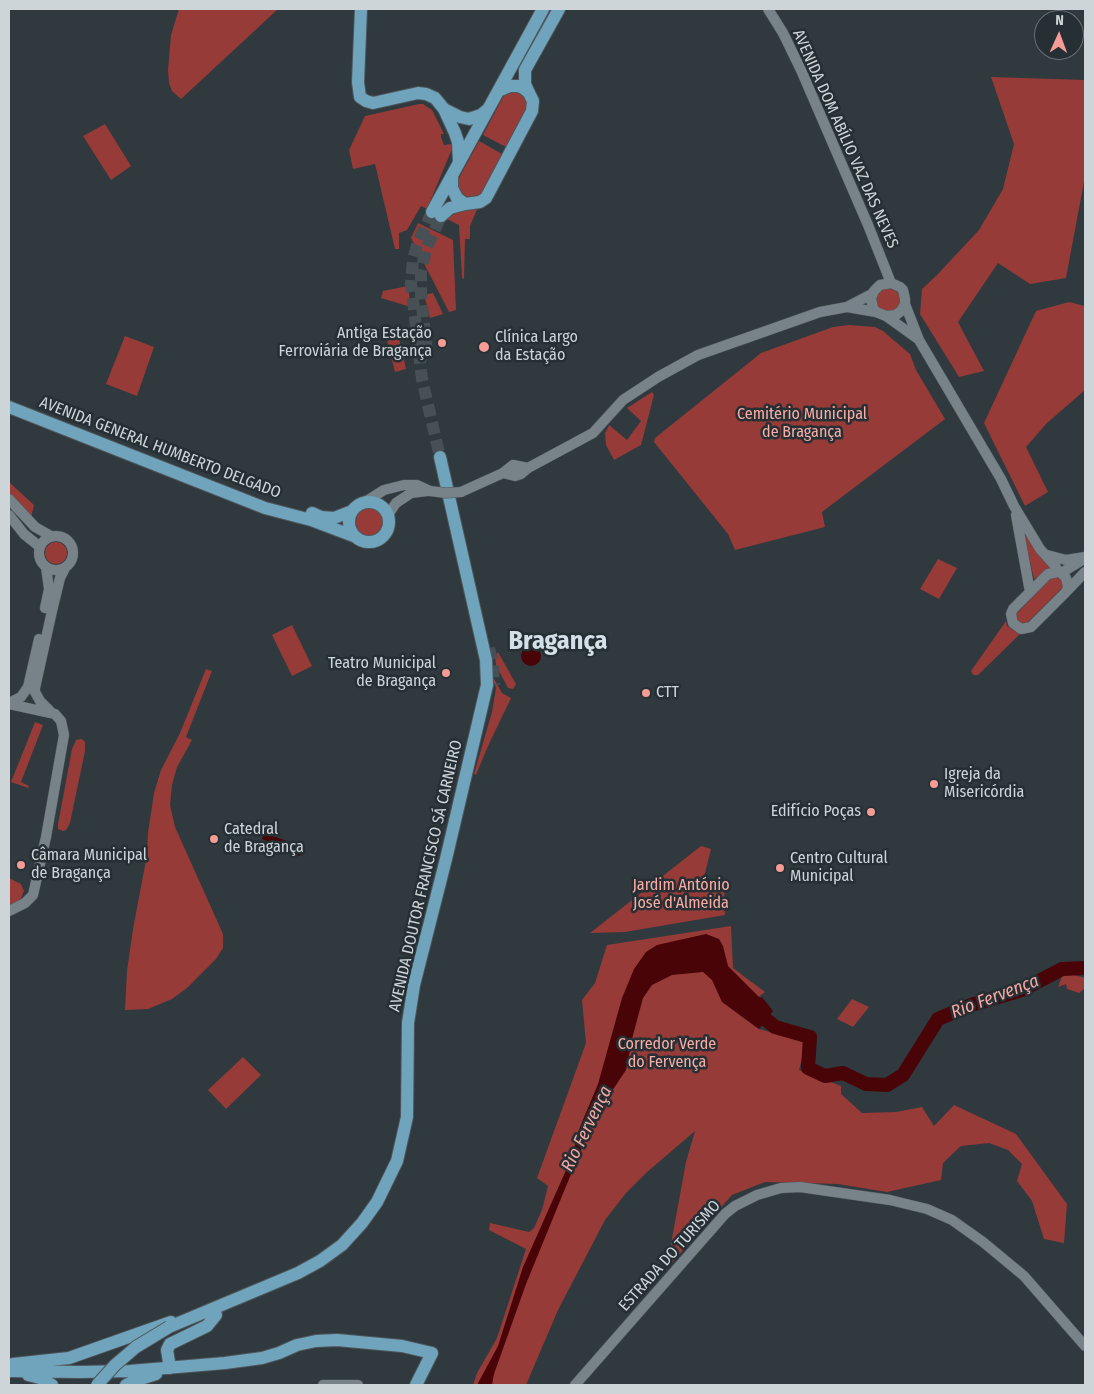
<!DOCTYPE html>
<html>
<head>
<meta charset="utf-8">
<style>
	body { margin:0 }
	#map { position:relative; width:1094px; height:1394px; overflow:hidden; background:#2f393e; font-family:"Fira Sans Condensed",sans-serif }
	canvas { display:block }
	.frame { position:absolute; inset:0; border:10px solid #ced5d8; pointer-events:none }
	.north { position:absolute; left:1034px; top:10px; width:50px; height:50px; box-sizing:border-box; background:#252f34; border:1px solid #697176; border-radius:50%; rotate:2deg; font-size:14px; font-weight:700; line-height:20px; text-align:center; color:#ced5d8 }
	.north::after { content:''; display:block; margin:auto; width:18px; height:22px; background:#f59c95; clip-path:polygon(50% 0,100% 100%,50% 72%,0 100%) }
</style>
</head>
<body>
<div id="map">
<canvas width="1094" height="1394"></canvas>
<div class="frame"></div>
<div class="north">N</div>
</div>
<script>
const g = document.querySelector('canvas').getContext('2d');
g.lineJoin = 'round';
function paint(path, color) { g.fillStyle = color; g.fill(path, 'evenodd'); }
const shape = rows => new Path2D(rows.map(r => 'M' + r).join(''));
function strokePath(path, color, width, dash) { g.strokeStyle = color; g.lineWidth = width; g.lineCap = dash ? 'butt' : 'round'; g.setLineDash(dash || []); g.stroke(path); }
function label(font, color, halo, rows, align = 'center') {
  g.font = font + ' "Fira Sans Condensed",sans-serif'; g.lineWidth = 5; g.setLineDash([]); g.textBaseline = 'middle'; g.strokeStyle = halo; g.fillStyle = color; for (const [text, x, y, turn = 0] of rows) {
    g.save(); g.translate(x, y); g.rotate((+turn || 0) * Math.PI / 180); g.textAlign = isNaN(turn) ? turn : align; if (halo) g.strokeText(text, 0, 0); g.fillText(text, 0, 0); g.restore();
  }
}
paint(shape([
	[179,9,273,9,277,10,181,99,172,91,169,83,168,70,171,35],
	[991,77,1085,80,1085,176,1066,278,1030,284,998,263,958,322,984,371,959,377,920,314,922,289,937,275,979,230,1003,189,1014,144],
	[514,90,527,98,528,108,506,147,483,135,504,95],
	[419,104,423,104,432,110,444,134,441,134,441,137,444,145,451,144,452,149,427,209,421,206,407,230,399,233,399,249,395,249,375,164,353,169,349,150,365,116],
	[105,124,131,166,111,180,83,136],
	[479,141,502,154,481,195,477,198,468,198,459,191,457,184,459,178],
	[478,207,470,226,470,239,465,239,464,279,462,278,459,225,447,219,458,211],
	[418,223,453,240,456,310,449,312,411,238],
	[408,286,411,307,381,298,383,291],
	'876 300a12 12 0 1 1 24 0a12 12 0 1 1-24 0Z',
	[433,293,443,314,430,318,424,295],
	[1069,302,1085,306,1085,390,1047,423,1026,447,1048,492,1025,506,984,423,1036,311],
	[849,325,875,327,883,331,910,354,916,370,945,419,822,512,825,527,735,550,728,534,654,442,655,438,761,353,833,327],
	[397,329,406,369,395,372,385,332],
	[125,336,154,347,137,396,106,384],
	[652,392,654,395,641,445,614,460,606,445,605,433,608,428,609,425,627,440,641,421,627,408],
	[9,482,34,505,31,518,9,495],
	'356 522a14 14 0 1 1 28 0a14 14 0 1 1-28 0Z',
	[1028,535,1053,567,1034,579,1024,536],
	'45 553a11 11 0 1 1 22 0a11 11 0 1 1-22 0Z',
	[938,559,957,568,939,599,920,589],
	[1055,577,1061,578,1064,586,1027,623,1020,623,1016,620,1015,615,1019,611,1051,578],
	[1006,621,1007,626,1020,634,978,675,973,675,971,671],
	[292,625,312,666,292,676,272,635],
	[498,652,516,684,513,689,508,688,496,665,495,657],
	[206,669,212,671,186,737,192,740,177,767,172,785,170,805,175,827,223,934,223,948,216,959,187,988,172,999,148,1009,125,1010,127,971,133,929,147,855,148,833,154,793,161,770,180,733],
	[492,675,502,693,511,698,488,746,476,775,474,774,492,712,496,688,495,685,491,685],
	[35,722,43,725,21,782,29,786,28,788,11,782],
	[82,739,85,742,85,751,70,823,66,830,63,831,58,829,58,824,72,749,76,740],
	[701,846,711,849,703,881,724,886,725,915,625,932,590,933],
	[9,878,21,884,24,891,20,901,9,906],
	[731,926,733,968,765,992,737,1013,759,1029,806,1042,799,1070,841,1086,841,1094,862,1113,896,1112,922,1107,934,1126,954,1105,1016,1134,1067,1204,1064,1243,1044,1239,1032,1201,1017,1181,1022,1164,1008,1150,989,1143,961,1146,943,1163,941,1180,887,1192,838,1184,765,1182,732,1195,669,1266,668,1260,686,1162,695,1131,646,1173,626,1193,605,1220,558,1310,526,1385,473,1385,477,1373,497,1338,526,1249,489,1230,490,1223,529,1232,534,1228,542,1210,548,1186,537,1178,586,1043,582,1000,595,983,607,945],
	[1071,974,1085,978,1085,988,1079,993,1067,989,1066,984,1058,987,1062,976],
	[852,999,869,1007,853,1027,837,1019],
	[243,1057,261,1075,226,1109,208,1090]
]), '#963b38');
paint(shape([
	'521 656a10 10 0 1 1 20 0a10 10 0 1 1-20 0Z',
	[264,833,299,845,300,842,304,843,304,847,302,854,299,856,296,855,296,852,262,839],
	[706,934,719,939,723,946,728,966,760,998,762,997,773,1011,759,1029,722,1002,712,980,703,972,672,975,652,985,643,998,633,1035,626,1070,594,1118,526,1284,494,1374,492,1385,477,1385,498,1346,523,1267,571,1159,580,1127,598,1084,622,998,634,969,646,952,657,945],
	[804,1034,815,1037,811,1067,824,1072,822,1078,803,1071,808,1044,806,1039,804,1039]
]), '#490408');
strokePath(shape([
	[752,1008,775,1027,810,1037,808,1068,825,1076,843,1073,866,1084,887,1085,903,1075,938,1019,971,1005,1022,990,1062,969,1085,968]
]), '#490408', 14);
strokePath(shape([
	[432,212,417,245,413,259,411,283,422,379,440,457],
	[427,353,421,296,421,272,426,249,441,216],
	[489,648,493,665,494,685]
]), '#475055', 12, [12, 6]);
const minor = shape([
	[768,9,783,33,801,70,868,225,891,283],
	[905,304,919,340,1001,479,1014,506,1040,549,1056,567,1056,572],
	[847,307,872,294],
	[886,316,896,315,901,311,905,304,905,299,903,290,900,287,891,283,880,285,874,291,871,298,873,308,876,312,886,316,918,339],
	[503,473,515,476,521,474,528,468,593,433,623,400,658,377,698,355,820,312,847,307,876,312],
	[461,492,503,473,513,465,528,468],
	[9,499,35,527,51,536],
	[365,502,384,490,404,485,417,485,430,491],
	[9,515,24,534,40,547],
	[388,515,396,503,411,493,427,491],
	[1016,515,1030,592],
	'39 553a17 17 0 1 1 34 0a17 17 0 1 1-34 0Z',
	[1047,555,1066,560,1085,557],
	[1061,573,1084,559],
	[1066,592,1068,587,1066,578,1061,573,1058,572,1048,574,1013,609,1011,614,1013,623,1021,629,1031,627,1066,592,1085,572],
	[45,608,49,589,46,567],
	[9,703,21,697,28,687,39,639],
	[9,704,55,714,61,721,64,735,46,837,33,895,25,903,9,911],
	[50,711,40,701,35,692,35,688,52,611,60,578,65,568],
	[323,1385,358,1385],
	[575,1385,725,1214,735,1206,757,1195,781,1188,800,1187,890,1200,927,1209,952,1220,983,1242,1024,1276,1085,1346]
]);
const major = shape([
	[361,9,358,82,360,97,366,101,373,103,418,93,426,94,435,98,444,109,455,133,458,142,459,162],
	[529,93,525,84,525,70,559,9],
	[444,109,460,117,469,119,481,115,488,109],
	[452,176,452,188,457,198,465,204,480,202,486,198,532,111,533,101,529,93,523,88,518,86,510,86,498,91],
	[432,212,543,9],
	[441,216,450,208,465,204],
	[9,407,265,508,311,520,356,537],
	'349 522a20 20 0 1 1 40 0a20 20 0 1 1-40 0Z',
	[312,513,321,517,334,518,352,511],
	[169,1327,298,1273,320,1261,342,1245,362,1223,377,1202,397,1161,407,1117,408,1023,414,985,446,859,487,685,486,660,440,457],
	[13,1364,69,1358,171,1322],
	[170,1368,167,1350,170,1344,207,1326,216,1315],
	[9,1371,79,1372,130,1371,225,1363,262,1358,279,1353,297,1345,316,1341,337,1340,402,1346,432,1353,416,1385],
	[28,1375,40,1378,52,1385],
	[126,1385,134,1381,156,1374]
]);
strokePath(minor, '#4e565b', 11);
strokePath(major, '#4e565b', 14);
strokePath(minor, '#778389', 10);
strokePath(major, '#70a4bc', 12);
const minorBridge = shape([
	[430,491,446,493,461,492]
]);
const majorBridge = shape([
	[97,1385,115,1365,136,1347,169,1327]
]);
strokePath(minorBridge, '#4e565b', 11, []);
strokePath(majorBridge, '#4e565b', 14, []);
strokePath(minorBridge, '#778389', 10);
strokePath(majorBridge, '#70a4bc', 12);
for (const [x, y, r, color] of [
	[442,343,5,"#f59c95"],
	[484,347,6,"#f59c95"],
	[446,673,5,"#f59c95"],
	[646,693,5,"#f59c95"],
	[934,784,5,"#f59c95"],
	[871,812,5,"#f59c95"],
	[214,839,5,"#f59c95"],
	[21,865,5,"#f59c95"],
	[780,868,5,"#f59c95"]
]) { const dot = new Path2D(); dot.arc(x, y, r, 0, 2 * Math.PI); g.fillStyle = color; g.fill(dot); strokePath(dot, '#252f34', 2); }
label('16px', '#ced5d8', '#252f34', [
	["AVENIDA DOM ABÍLIO VAZ DAS NEVES",845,139,66],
	["AVENIDA GENERAL HUMBERTO DELGADO",160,448,21],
	["AVENIDA DOUTOR FRANCISCO SÁ CARNEIRO",426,876,-77],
	["ESTRADA DO TURISMO",670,1256,-48]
]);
label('16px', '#ced5d8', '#252f34', [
	["Antiga Estação",432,334,"right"],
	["Ferroviária de Bragança",432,352,"right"],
	["Clínica Largo",495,338],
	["da Estação",495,356],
	["Teatro Municipal",436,664,"right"],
	["de Bragança",436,682,"right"],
	["CTT",656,693],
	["Igreja da",944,775],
	["Misericórdia",944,793],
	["Edifício Poças",861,812,"right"],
	["Catedral",224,830],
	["de Bragança",224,848],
	["Câmara Municipal",31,856],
	["de Bragança",31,874],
	["Centro Cultural",790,859],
	["Municipal",790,877]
], 'left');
label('16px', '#faaca5', '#252f34', [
	["Cemitério Municipal",802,415],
	["de Bragança",802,433],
	["Jardim António",681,886],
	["José d'Almeida",681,904],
	["Corredor Verde",667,1045],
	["do Fervença",667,1063]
]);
label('italic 18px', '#f5a7a1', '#252f34', [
	["Rio Fervença",995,997,-21],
	["Rio Fervença",587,1129,-64]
]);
label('bold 26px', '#d3e0e7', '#252f34', [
	["Bragança",558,642]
]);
</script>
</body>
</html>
